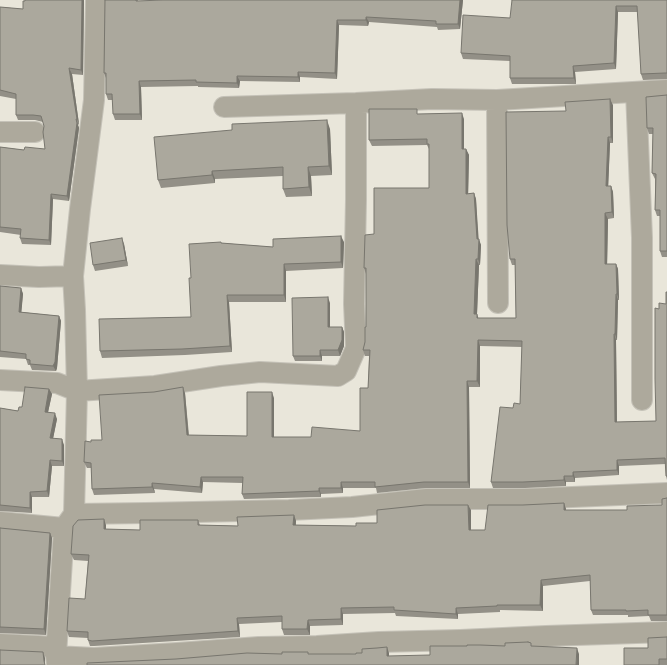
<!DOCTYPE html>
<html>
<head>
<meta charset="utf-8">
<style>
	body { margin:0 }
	canvas { display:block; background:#e9e6da }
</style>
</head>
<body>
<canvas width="667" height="665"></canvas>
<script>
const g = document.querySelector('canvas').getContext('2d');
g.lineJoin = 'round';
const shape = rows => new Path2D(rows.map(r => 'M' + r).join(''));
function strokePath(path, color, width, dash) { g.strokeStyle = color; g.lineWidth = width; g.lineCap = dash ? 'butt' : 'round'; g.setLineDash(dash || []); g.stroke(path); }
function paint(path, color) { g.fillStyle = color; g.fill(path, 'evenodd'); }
const street = shape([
	[96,0,94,100,80,209,73,276,75,310,77,391,155,386,221,376,260,372,338,376,346,371,356,348,354,304,356,199,356,103],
	[636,92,642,238,642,400],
	[497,100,498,303],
	[224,107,356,103,432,99,497,100,667,90],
	[0,132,35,132],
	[0,275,39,277,73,276],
	[0,380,57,383,77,391,74,514,64,528,56,656,57,665],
	[74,514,146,513,289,510,352,507,427,499,525,499,667,493],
	[0,522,64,528],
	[0,644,56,647],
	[56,656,94,658,177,653,259,647,317,646,379,642,460,640,546,636,667,632]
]);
strokePath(street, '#c5c2b8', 22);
strokePath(street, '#ada99c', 20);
paint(shape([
	[25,0,84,0,83,75,72,74,79,124,78,125,79,128,69,201,53,199,51,245,22,244,20,238,21,235,0,232,0,147,24,150,45,149,44,126,43,122,35,120,18,120,16,115,16,99,0,96,0,7,23,9],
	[105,0,138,0,138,1,463,0,460,29,438,30,437,27,369,22,368,26,339,25,337,79,300,77,300,82,240,81,239,88,198,87,198,86,141,87,142,120,115,120,113,114,113,100,108,100,106,94,106,78,104,73],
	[667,0,667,79,643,80,641,74,638,12,618,12,616,69,575,72,576,84,512,84,510,78,510,61,463,59,461,53,510,18],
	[667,95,667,257,662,257,660,251,660,216,657,216,655,210,655,179,652,173,653,134,649,134,647,128,666,96],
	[613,105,613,143,610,143,608,186,611,186,613,192,614,218,608,219,607,264,616,264,618,269,619,300,618,300,617,340,616,340,617,422,656,421,659,309,666,304,667,292,667,480,666,476,666,464,619,466,619,475,575,478,575,482,566,482,566,486,525,488,493,488,491,482,513,408,520,404,522,347,480,346,480,387,469,387,470,488,426,488,377,493,376,488,343,488,343,493,321,494,321,497,244,499,242,494,243,483,203,482,202,493,154,489,155,493,94,495,92,489,91,468,87,468,84,462,91,442,102,440,185,393,189,435,247,436,274,398,274,437,311,437,360,431,368,388,369,356,365,356,363,350,365,342,366,327,366,274,364,268,374,234,429,188,429,149,427,145,372,146,369,140,419,114,464,119,464,149,466,149,469,155,468,194,474,193,476,199,478,239,481,245,480,265,479,265,477,314,478,318,516,318,515,265,512,265,510,259,566,111],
	[330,129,332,175,311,176,312,196,286,197,283,189,283,176,215,179,215,183,161,188,158,180],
	[344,242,343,268,286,271,286,302,229,302,232,352,185,355,102,358,100,351,191,317,191,278,221,243,273,247],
	[124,244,128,266,95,271,93,265],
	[0,286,21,288,23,294,21,312,59,316,61,321,57,368,56,371,32,370,30,365,28,365,26,359,0,357],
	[330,303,330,327,342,327,344,332,344,346,340,356,322,356,322,361,295,361,293,356],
	[49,389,52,394,48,412,57,419,53,438,64,445,64,466,52,466,49,497,32,497,32,513,0,511,0,408,18,411,22,407],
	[667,498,667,621,651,621,649,616,628,617,628,615,593,615,591,610,590,581,543,586,543,611,500,610,500,612,458,614,458,619,396,616,395,613,343,614,343,625,310,626,310,635,284,635,282,629,282,622,239,624,240,637,94,646,90,646,88,640,88,638,69,637,67,631,85,599,88,561,74,560,71,554,106,525,106,529,140,530,198,520,200,525,238,526,294,515,296,521,296,525,356,526,471,510,471,530,485,530,523,505,564,503,566,510,627,510,662,505],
	[0,528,50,533,52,538,46,635,0,633],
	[667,637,667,665,624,665,648,648]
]), '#939087');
paint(shape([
	[82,0,84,0,83,75,81,70],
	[460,0,463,0,460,29,458,24],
	[616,6,618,12,616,69,614,63],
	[366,17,369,22,368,26,366,20],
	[337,20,339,25,337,79,335,73],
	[573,66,575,72,576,84,574,78],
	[69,68,72,74,79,124,77,119],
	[298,72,300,77,300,82,298,77],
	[237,76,240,81,239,88,237,83],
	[139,81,141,87,142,120,140,114],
	[610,99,613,105,613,143,611,137],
	[462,113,464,119,464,155,462,149],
	[76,119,79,128,69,201,67,196],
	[327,120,330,129,332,175,329,166],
	[608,137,610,143,608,192,606,186],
	[466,149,469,155,468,200,466,194],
	[308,167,311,176,312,196,309,187],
	[212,171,215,179,215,183,212,175],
	[611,186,613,192,614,218,612,212],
	[474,193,476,199,479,244,479,239,481,245,480,265,478,259],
	[51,194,53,199,51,245,49,240],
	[605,213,608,219,607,270,605,264],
	[341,236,344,242,343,268,341,262],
	[122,238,124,244,128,266,126,260],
	[476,259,479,265,477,314,479,320,479,324,474,314],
	[284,264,286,271,286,302,284,295],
	[616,264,618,269,619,300,617,294],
	[21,288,23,294,21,317,19,312],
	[616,294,618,300,617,340,615,334],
	[227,295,229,302,232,352,230,346],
	[328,297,330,303,330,332,328,327],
	[59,316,61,321,57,368,56,371,53,366],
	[342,327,344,332,344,346,340,356,338,350],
	[614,334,616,340,617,428,615,422],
	[478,340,480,346,480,387,477,381],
	[320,350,322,356,322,361,320,356],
	[467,381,469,387,470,488,468,482],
	[183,387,185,393,189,441,187,435],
	[49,389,52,394,47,417,45,412],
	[272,392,274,398,274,442,272,437],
	[55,413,57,419,52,444,50,438],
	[62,439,64,445,64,466,62,461],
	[50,460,52,466,49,497,47,491],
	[617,460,619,466,619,475,617,470],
	[573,472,575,478,575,482,573,476],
	[564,476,566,482,566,486,564,480],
	[201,477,203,482,202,493,200,487],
	[341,482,343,488,343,493,341,488],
	[152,483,154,489,155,493,152,487],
	[319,488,321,494,321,497,319,491],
	[30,492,32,497,32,513,30,508],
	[564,503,566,509,566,516,564,510],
	[468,505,471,510,471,535,469,530],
	[294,515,296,521,295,531,293,525],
	[104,519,106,525,106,535,104,529],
	[50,533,52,538,46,635,44,629],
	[541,580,543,586,543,611,540,605],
	[341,608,343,614,343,625,341,619],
	[456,608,458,614,458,619,456,614],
	[237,618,239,624,240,637,238,631],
	[308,620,310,626,310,635,307,629],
	[387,647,389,653,389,662,387,656],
	[577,648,579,654,579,665,576,665],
	[43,652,45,658,45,665,44,661]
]), '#78766e');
const building = shape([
	[25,0,82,0,81,70,69,68,77,119,76,119,77,123,67,196,51,194,49,240,20,238,21,229,0,227,0,147,24,150,25,147,45,149,43,132,44,126,41,116,33,115,16,115,16,94,0,90,0,7,23,9,23,1,25,1,25,0],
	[105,0,136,0,136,1,163,0,460,0,458,24,436,24,436,21,366,17,366,20,337,20,335,73,298,72,298,77,237,76,237,83,196,82,196,80,139,81,140,114,113,114,112,94,106,94,106,73,104,73,105,0],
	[512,0,667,0,667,73,665,73,641,74,637,6,616,6,614,63,573,66,574,78,510,78,510,56,461,53,463,15,510,18,512,0],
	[667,95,667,251,660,251,660,210,655,210,656,174,652,173,653,128,647,128,646,97,667,95],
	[610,99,611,137,608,137,606,186,611,186,612,212,605,213,605,264,616,264,617,294,616,294,615,334,614,334,615,422,656,421,655,379,655,308,659,309,659,303,666,304,666,292,667,292,667,476,666,476,665,458,617,460,617,470,573,472,573,476,564,476,564,480,523,482,491,482,500,407,513,408,514,403,520,404,522,341,478,340,477,381,467,381,468,482,424,482,375,487,375,482,341,482,341,488,319,488,319,491,242,494,243,477,201,477,200,487,152,483,152,487,92,489,91,463,84,462,85,441,91,442,91,440,102,440,99,395,154,392,183,387,187,435,247,436,247,392,272,392,272,437,311,437,312,427,360,431,360,388,368,388,370,350,363,350,365,342,365,327,366,327,366,268,364,268,365,235,374,234,374,188,429,188,429,144,427,144,427,139,369,140,369,109,417,109,417,114,462,113,462,149,466,149,466,194,474,193,477,239,479,239,478,259,476,259,474,314,477,314,477,318,516,318,515,259,510,259,507,225,506,112,566,111,565,102,610,99],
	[327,120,329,166,308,167,309,187,283,189,283,167,212,171,212,175,158,180,154,137,232,130,232,124,327,120],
	[341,236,341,262,284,264,284,295,227,295,230,346,182,349,100,351,99,319,191,317,189,278,191,278,189,244,221,242,221,243,273,247,273,239,341,236],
	[122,238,126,260,93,265,90,243,122,238],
	[0,286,21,288,19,312,59,316,55,362,53,366,30,364,30,360,26,359,26,354,0,351,0,286],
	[328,297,328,327,342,327,342,340,338,350,320,350,320,356,293,356,292,298,328,297],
	[25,387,49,389,45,412,55,413,50,438,62,439,62,461,50,460,47,491,30,492,30,508,0,505,0,408,18,411,19,407,22,407,25,387],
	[667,498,667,615,648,615,648,610,626,611,626,610,591,610,590,575,541,580,540,605,497,605,497,606,456,608,456,614,394,610,394,607,341,608,341,619,308,620,307,629,282,629,282,616,237,618,238,631,92,641,88,640,88,632,67,631,69,598,85,599,89,555,71,554,73,526,78,520,104,519,104,529,140,530,140,520,198,520,198,525,238,526,237,517,294,515,293,525,356,526,356,523,377,523,377,510,425,505,468,505,469,530,485,530,488,505,523,505,564,503,564,510,627,510,627,506,662,505,662,499,667,498],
	[0,528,50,533,44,629,0,627,0,528],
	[667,637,667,659,659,659,659,665,624,665,624,648,648,648,648,638,667,637],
	[528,642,531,643,531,646,577,648,576,665,87,665,87,663,176,659,247,653,282,654,282,652,308,652,308,654,356,654,356,653,362,653,362,649,377,648,387,647,387,656,430,655,430,646,467,646,467,645,480,645,505,646,505,643,528,642],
	[0,650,43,652,44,661,45,665,0,665,0,650]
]);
paint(building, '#aba89d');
strokePath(building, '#78766e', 1);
</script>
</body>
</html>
